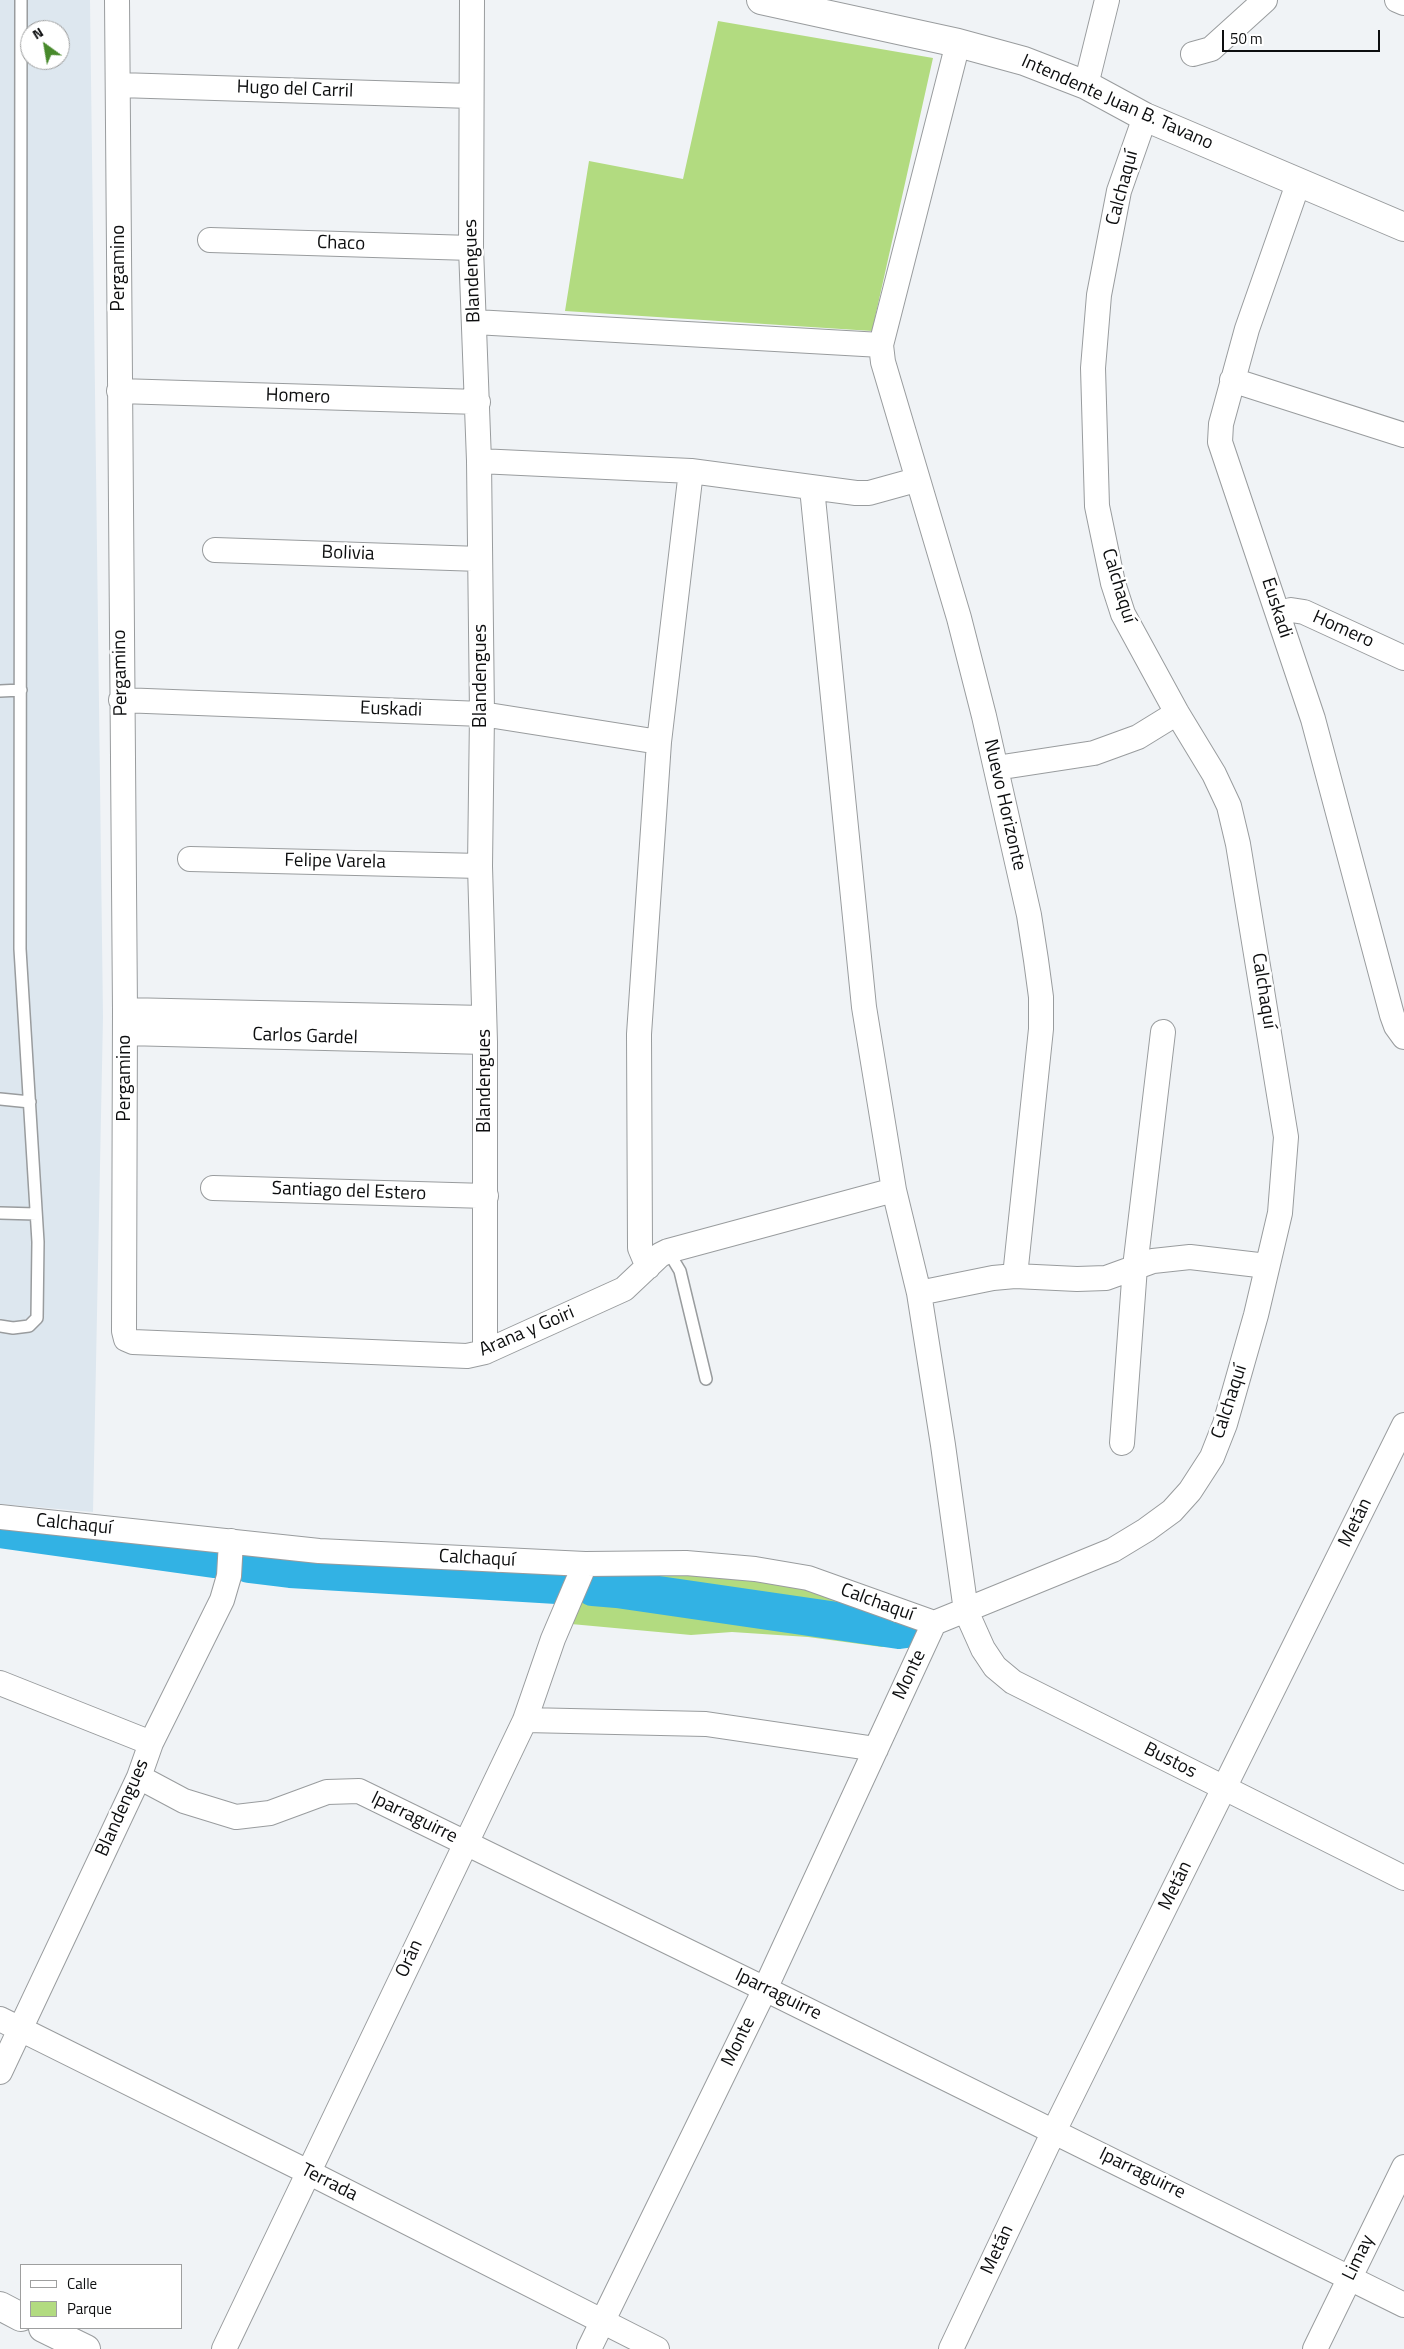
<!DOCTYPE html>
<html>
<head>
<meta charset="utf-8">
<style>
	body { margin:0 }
	#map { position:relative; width:1404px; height:2349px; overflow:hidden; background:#f0f3f6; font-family:"Titillium Web",sans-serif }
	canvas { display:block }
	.legend { position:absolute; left:20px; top:2264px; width:162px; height:65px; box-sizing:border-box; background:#fff; border:1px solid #9e9f9f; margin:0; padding:6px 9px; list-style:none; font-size:15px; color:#0d0e0f }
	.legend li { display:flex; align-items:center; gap:10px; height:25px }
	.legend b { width:25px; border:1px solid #9e9f9f }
	.north { position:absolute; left:20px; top:20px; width:50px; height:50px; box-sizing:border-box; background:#fff; border:1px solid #9e9f9f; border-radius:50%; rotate:328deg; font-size:14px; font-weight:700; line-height:20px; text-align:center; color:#0d0e0f }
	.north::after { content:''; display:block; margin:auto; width:18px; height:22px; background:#47892b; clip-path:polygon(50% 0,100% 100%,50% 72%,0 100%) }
	.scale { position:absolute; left:1222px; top:30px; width:158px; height:22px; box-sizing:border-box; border:2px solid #0d0e0f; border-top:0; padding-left:6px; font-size:15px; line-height:18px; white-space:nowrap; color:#0d0e0f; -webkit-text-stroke:4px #fff; paint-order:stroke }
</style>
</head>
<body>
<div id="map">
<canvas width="1404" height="2349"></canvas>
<ul class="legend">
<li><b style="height:6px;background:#fff"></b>Calle</li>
<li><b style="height:14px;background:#b2db80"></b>Parque</li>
</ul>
<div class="north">N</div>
<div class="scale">50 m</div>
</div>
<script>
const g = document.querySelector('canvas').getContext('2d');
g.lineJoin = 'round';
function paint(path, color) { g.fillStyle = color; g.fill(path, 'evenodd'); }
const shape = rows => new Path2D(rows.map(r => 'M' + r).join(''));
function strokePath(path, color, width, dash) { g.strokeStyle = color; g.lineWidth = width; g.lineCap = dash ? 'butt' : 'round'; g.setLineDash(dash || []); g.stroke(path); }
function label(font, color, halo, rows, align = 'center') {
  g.font = font + ' "Titillium Web",sans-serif'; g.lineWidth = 5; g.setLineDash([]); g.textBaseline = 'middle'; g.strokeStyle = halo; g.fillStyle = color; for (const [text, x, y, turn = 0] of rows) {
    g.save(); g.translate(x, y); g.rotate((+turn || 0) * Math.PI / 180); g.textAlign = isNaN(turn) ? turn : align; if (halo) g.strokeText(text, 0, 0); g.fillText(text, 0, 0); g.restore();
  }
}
paint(shape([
	[0,0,90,0,103,1017,93,1512,0,1504],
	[30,30,60,30,60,60,30,60]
]), '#dde7ef');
paint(shape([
	[718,21,933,58,872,331,565,311,589,161,683,179],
	[608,1574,759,1577,828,1594,908,1623,912,1638,882,1647,808,1637,732,1632,691,1635,571,1624,591,1578]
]), '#b2db80');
strokePath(shape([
	[0,1529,214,1559],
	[249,1564,290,1569,557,1585],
	[593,1587,617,1589,899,1630,914,1628]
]), '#32b2e4', 38);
const lane = shape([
	[0,691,21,690],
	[0,1099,30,1102],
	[0,1213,36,1214],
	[668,1251,680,1271,706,1379],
	[0,1326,13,1328,29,1326,37,1318,38,1242,20,949,21,0]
]);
const street = shape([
	[117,0,125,1010,124,1331,126,1339,133,1342,467,1356,485,1352,624,1289,660,1255,668,1251,894,1190],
	[472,0,471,248,479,461,482,714,480,866,485,1042,485,1352],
	[1397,0,1404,3],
	[958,43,881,345,883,362,959,618,984,716,1029,915,1036,960,1041,997,1041,1029,1015,1276],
	[1193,54,1211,49,1265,0],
	[119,85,471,96],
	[1086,85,1107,0],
	[1299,181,1247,329,1221,424,1220,442,1313,719,1392,1015,1396,1026,1404,1037],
	[210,240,471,248],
	[475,322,881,345],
	[1232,380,1404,435],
	[119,391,478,402],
	[479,461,691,471,856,493,869,493,916,480],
	[812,488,864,1007,894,1190,919,1293,943,1445,966,1611,983,1649,995,1667,1013,1682,1404,1878],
	[215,550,480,559],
	[1279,614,1291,610,1304,612,1404,658],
	[121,700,482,714,659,742],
	[996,768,1094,753,1138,737,1177,713],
	[190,859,480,866],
	[125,1010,484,1018],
	[125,1033,485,1042],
	[213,1188,486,1196],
	[648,1267,640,1248,639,1034,659,742,691,471],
	[919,1293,993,1278,1015,1276,1077,1279,1106,1278,1153,1261,1190,1257,1267,1266],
	[1122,1443,1135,1267,1163,1032],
	[0,1517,319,1551,585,1564,686,1563,755,1569,808,1578,934,1623,1113,1550,1146,1530,1172,1511,1190,1491,1212,1457,1225,1424,1256,1315,1280,1213,1286,1137,1238,844,1229,806,1214,774,1177,713,1123,614,1113,583,1097,506,1093,368,1099,295,1119,191,1145,117],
	[0,1683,151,1743],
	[525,1720,706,1724,876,1749],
	[139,1777,184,1801,236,1817,270,1813,327,1792,359,1791,765,1989,1404,2305],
	[0,2019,308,2172,657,2349],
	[0,2072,139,1777,151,1743,222,1600,229,1576,231,1541],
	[224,2349,525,1720,553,1639,585,1564],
	[589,2349,765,1989,934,1623],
	[951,2349,1054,2131,1404,1425],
	[1315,2349,1404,2167]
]);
const secondary = shape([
	[761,0,958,43,1024,61,1086,85,1145,117,1404,227],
	[0,2306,21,2317],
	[43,2328,86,2349]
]);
strokePath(lane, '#999c9e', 14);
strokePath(street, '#999c9e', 26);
strokePath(secondary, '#999c9e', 30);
strokePath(lane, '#fff', 11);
strokePath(street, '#fff', 24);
strokePath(secondary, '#fff', 28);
label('19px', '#0d0e0f', '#fff', [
	["Hugo del Carril",295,90,2],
	["Intendente Juan B. Tavano",1117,103,24],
	["Calchaquí",1123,188,-75],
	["Chaco",341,244,2],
	["Pergamino",119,268,-90],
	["Blandengues",473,271,-92],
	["Homero",298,397,2],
	["Bolivia",348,554,2],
	["Calchaquí",1118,586,73],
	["Euskadi",1276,608,72],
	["Homero",1343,630,24],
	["Pergamino",121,673,-91],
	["Blandengues",481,676,-90],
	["Euskadi",391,710,2],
	["Nuevo Horizonte",1004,805,77],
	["Felipe Varela",335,862,1],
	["Calchaquí",1263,991,81],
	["Carlos Gardel",305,1037,2],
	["Pergamino",125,1078,-90],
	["Blandengues",485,1081,-90],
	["Santiago del Estero",349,1192,2],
	["Arana y Goiri",527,1332,-23],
	["Calchaquí",1230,1402,-72],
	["Metán",1356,1523,-64],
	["Calchaquí",74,1525,6],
	["Calchaquí",477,1559,3],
	["Calchaquí",877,1603,20],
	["Monte",910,1675,-65],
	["Bustos",1170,1761,27],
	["Blandengues",123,1808,-66],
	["Iparraguirre",414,1818,26],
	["Metán",1176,1886,-64],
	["Orán",410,1959,-65],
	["Iparraguirre",778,1995,26],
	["Monte",739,2042,-64],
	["Iparraguirre",1142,2174,26],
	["Terrada",329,2183,27],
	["Metán",998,2250,-65],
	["Limay",1359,2258,-64]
]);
</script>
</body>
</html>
